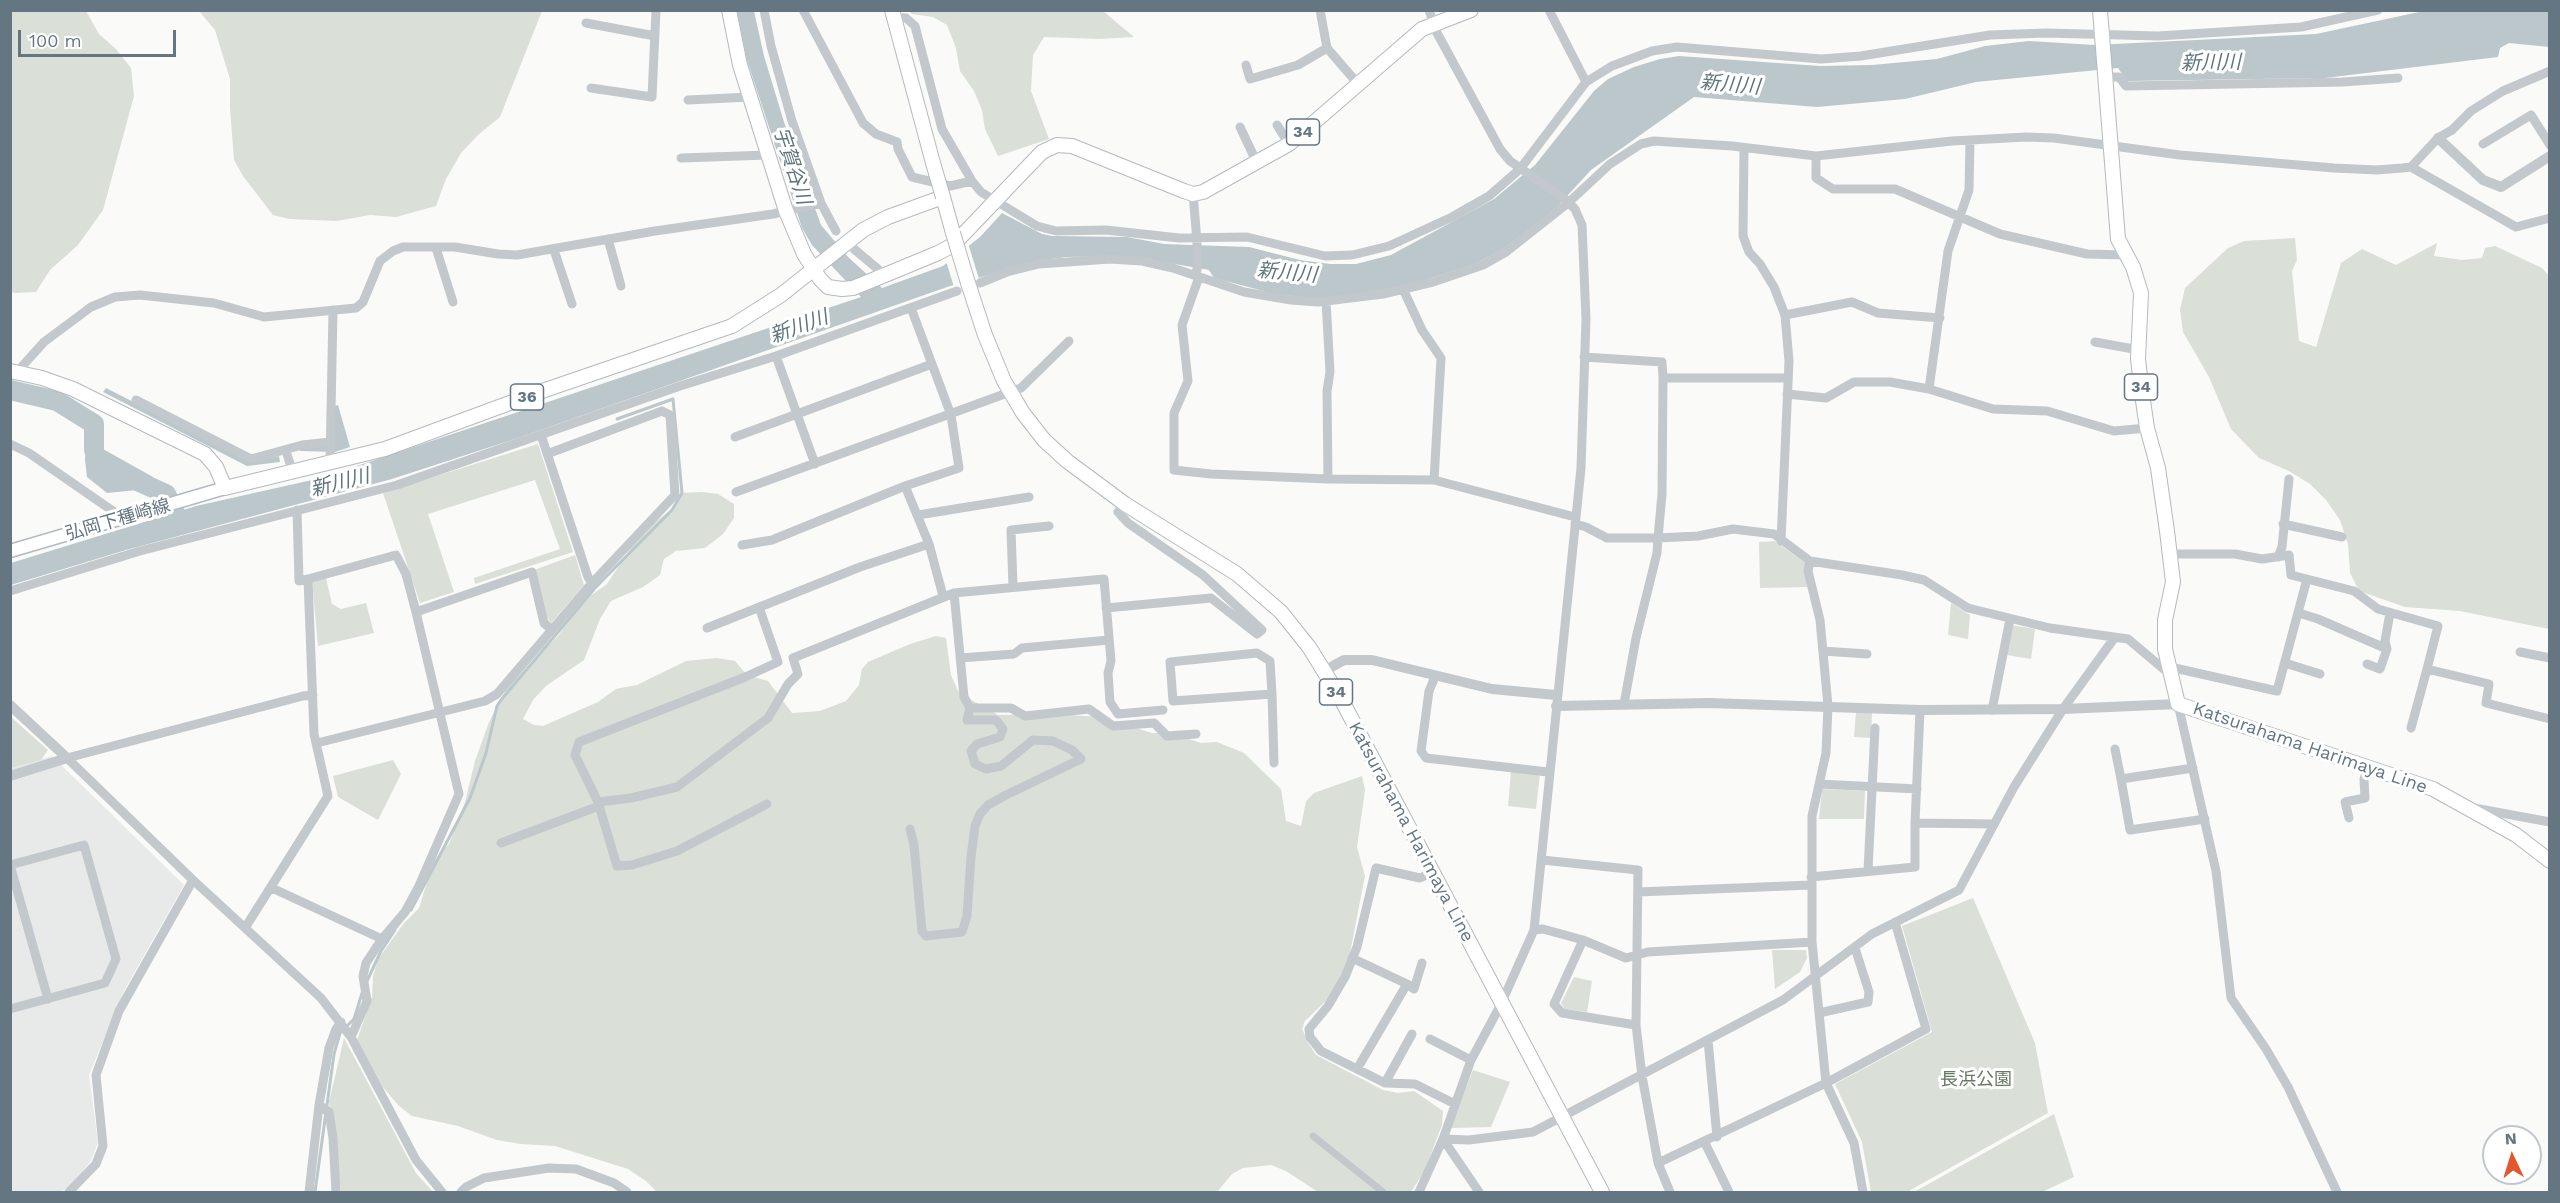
<!DOCTYPE html>
<html>
<head>
<meta charset="utf-8">
<style>
	body { margin:0 }
	#map { position:relative; width:2560px; height:1203px; overflow:hidden; background:#fafaf8; font-family:"Work Sans",sans-serif }
	canvas { display:block }
	.frame { position:absolute; inset:0; border:12px solid #657683; pointer-events:none }
	.north { position:absolute; left:2482px; top:1125px; width:60px; height:60px; box-sizing:border-box; background:#fff; border:2px solid #c1c8cd; border-radius:50%; rotate:356deg; font-size:16px; font-weight:700; line-height:24px; text-align:center; color:#657683 }
	.north::after { content:''; display:block; margin:auto; width:21px; height:27px; background:#e4572e; clip-path:polygon(50% 0,100% 100%,50% 72%,0 100%) }
	.scale { position:absolute; left:18px; top:30px; width:158px; height:27px; box-sizing:border-box; border:3px solid #657683; border-top:0; padding-left:8px; font-size:18px; line-height:21px; white-space:nowrap; color:#657683; -webkit-text-stroke:4px #fff; paint-order:stroke }
</style>
</head>
<body>
<div id="map">
<canvas width="2560" height="1203"></canvas>
<div class="frame"></div>
<div class="north">N</div>
<div class="scale">100 m</div>
</div>
<script>
const g = document.querySelector('canvas').getContext('2d');
g.lineJoin = 'round';
function paint(path, color) { g.fillStyle = color; g.fill(path, 'evenodd'); }
const shape = rows => new Path2D(rows.map(r => 'M' + r).join(''));
function strokePath(path, color, width, dash) { g.strokeStyle = color; g.lineWidth = width; g.lineCap = dash ? 'butt' : 'round'; g.setLineDash(dash || []); g.stroke(path); }
function label(font, color, halo, rows, align = 'center') {
  g.font = font + ' "Work Sans","Noto Sans JP",sans-serif'; g.lineWidth = 6; g.setLineDash([]); g.textBaseline = 'middle'; g.strokeStyle = halo; g.fillStyle = color; for (const [text, x, y, turn = 0] of rows) {
    g.save(); g.translate(x, y); g.rotate((+turn || 0) * Math.PI / 180); g.textAlign = isNaN(turn) ? turn : align; if (halo) g.strokeText(text, 0, 0); g.fillText(text, 0, 0); g.restore();
  }
}
paint(shape([
	[52,756,184,885,125,989,89,1075,98,1143,90,1162,70,1187,59,1192,11,1192,11,768]
]), '#e8e9e9');
paint(shape([
	[11,10,86,11,99,34,116,49,131,68,134,96,103,210,78,245,50,270,36,292,16,293,10,292],
	[199,11,542,11,500,117,478,135,461,153,446,179,436,206,396,217,370,215,337,221,289,219,273,215,243,176,234,160,230,108,230,79,215,30],
	[909,11,1103,11,1134,37,1099,39,1044,37,1033,55,1031,91,1049,139,998,156,985,129,982,110,974,91,960,71,956,48,947,25,933,17,912,14],
	[2295,238,2297,260,2292,271,2299,341,2316,347,2341,263,2362,249,2396,265,2437,243,2434,256,2462,260,2482,258,2485,248,2495,246,2542,268,2550,277,2549,629,2460,611,2405,607,2359,591,2350,573,2348,544,2340,520,2326,500,2310,484,2289,471,2259,458,2231,429,2209,377,2183,332,2180,310,2185,288,2228,248,2244,241],
	[538,444,573,552,475,584,474,578,560,549,535,480,428,514,454,592,420,603,383,493],
	[702,492,718,494,734,504,734,518,723,534,705,548,676,551,664,559,660,575,643,587,611,601,600,619,584,660,546,686,533,700,523,719,534,725,543,726,598,702,616,689,637,685,686,661,717,658,735,661,747,675,768,681,792,713,820,711,846,701,859,685,862,669,868,662,910,644,936,636,946,638,951,675,959,693,998,715,1053,714,1100,717,1152,733,1171,733,1201,743,1217,742,1244,753,1281,789,1286,821,1301,826,1306,801,1314,793,1362,776,1365,790,1357,847,1365,876,1350,953,1334,993,1305,1021,1302,1029,1309,1044,1316,1055,1383,1090,1398,1093,1414,1091,1443,1111,1442,1125,1424,1172,1411,1192,1318,1192,1286,1171,1271,1165,1243,1168,1232,1174,1217,1192,657,1192,646,1181,628,1169,555,1146,520,1144,497,1140,458,1126,412,1116,399,1106,369,1071,356,1043,372,997,373,976,378,959,404,923,419,908,434,860,449,844,465,802,475,761,489,722,508,686,558,636,572,616,590,596,607,584,639,535,674,507,682,493],
	[1775,541,1805,563,1809,587,1760,588,1759,542],
	[575,555,584,585,551,623,546,616,534,570],
	[326,578,332,604,341,609,366,603,374,633,318,646,312,580],
	[1951,603,1970,615,1968,639,1948,635],
	[2011,625,2035,629,2031,659,2007,655],
	[1856,712,1872,713,1871,738,1854,737],
	[11,717,48,750,41,760,11,768],
	[393,760,401,774,378,820,338,797,333,776],
	[1511,771,1540,774,1536,809,1508,806],
	[1822,789,1865,791,1864,819,1819,819],
	[1973,898,2035,1043,2048,1113,1907,1192,1871,1192,1862,1142,1835,1084,1932,1032,1902,926],
	[1772,950,1806,950,1807,958,1800,972,1775,989],
	[1574,977,1592,981,1587,1012,1565,1009,1561,1003],
	[344,1038,416,1173,433,1192,341,1192,329,1102],
	[1473,1070,1510,1082,1491,1127,1450,1128],
	[2054,1114,2074,1177,2042,1192,1914,1192]
]), '#dadfd7');
paint(shape([
	[737,11,754,11,764,56,784,122,821,225,848,257,882,288,943,266,980,237,1002,213,1042,234,1052,236,1127,237,1164,244,1249,247,1300,260,1330,264,1356,264,1391,255,1494,199,1535,165,1594,91,1608,79,1634,67,1660,59,1679,56,1820,66,1872,65,1937,59,1985,46,2029,41,2095,45,2316,34,2424,11,2549,11,2549,47,2509,43,2500,48,2498,57,2325,78,2127,81,2118,68,1976,82,1905,99,1817,107,1694,97,1591,170,1556,208,1503,249,1477,263,1422,281,1351,297,1320,299,1275,294,1214,278,1209,270,1129,256,1066,257,1038,261,950,286,515,439,392,479,126,550,11,585,11,563,196,506,321,478,861,297,812,245,802,228,747,60],
	[106,388,251,462,279,456,280,462,247,466,103,392],
	[338,405,350,447,335,452,300,451,300,448,334,444,335,406],
	[87,425,98,426,98,450,101,452,103,449,153,477,147,489,107,493,87,477,85,460]
]), '#bbc7cb');
paint(shape([
	[968,243,979,279,954,287,946,261]
]), '#fafaf8');
strokePath(shape([
	[411,910,470,798,486,753,497,706,501,700,595,588,672,510,682,493,673,399,617,419],
	[367,981,381,951,395,930],
	[315,1192,334,1054,340,1033,354,1019,363,990]
]), '#bbc7cb', 3);
strokePath(shape([
	[10,390,57,401,94,424,94,450],
	[126,476,166,494,179,522]
]), '#bbc7cb', 20);
const secondary = shape([
	[10,551,225,488]
]);
const primary = shape([
	[729,10,740,65,786,211,804,254,820,279,828,287,842,289,853,288,885,275,938,253,953,245,1042,152,1057,145,1072,146,1184,191,1193,194,1203,192,1289,144,1422,29,1471,10],
	[892,10,933,163],
	[2100,10,2118,239,2133,267,2141,293,2138,359,2142,394,2147,428,2158,468,2167,531,2173,582,2165,620,2165,649,2178,704,2433,789,2516,835,2550,861],
	[968,283,985,335,1004,381,1023,413,1044,440,1067,461,1125,504,1237,574,1281,612,1309,647,1340,697,1602,1192],
	[10,371,42,378,73,389,205,454,216,467,225,488,385,449,545,390,732,326,781,295,863,230,888,217,943,197,953,233]
]);
strokePath(secondary, '#b3babf', 15);
strokePath(primary, '#b5babe', 16);
strokePath(shape([
	[1313,1136,1383,1192]
]), '#c3c8cc', 7);
strokePath(shape([
	[764,10,771,46,792,121,821,203,836,231],
	[803,10,863,123,876,134,897,142,898,149,912,177,950,186,972,181],
	[1320,10,1327,48,1359,85],
	[1549,10,1586,82],
	[893,17,906,18,915,26,942,129,972,181,981,192,1037,226,1056,231,1106,230,1179,238,1247,237,1325,256,1352,255,1389,246,1452,217,1489,196,1520,169,1586,82,1612,66,1652,51,1677,47,1821,59,1861,56,1990,35,2046,33,2158,36,2301,27,2378,10],
	[586,23,655,36],
	[1246,65,1250,79,1298,65,1327,48],
	[2104,77,2119,77,2126,86,2343,82,2398,78],
	[591,88,652,97,656,10],
	[688,100,750,97],
	[1277,125,1289,144],
	[1240,127,1257,163],
	[2483,144,2531,115,2550,145],
	[1744,148,1743,236,1749,252,1760,264,1774,287,1785,315,1789,361,1781,541],
	[1816,156,1816,178,1833,189,1895,189,2000,234,2087,254,2126,255],
	[681,158,769,155],
	[2411,167,2516,227,2550,218],
	[1193,194,1197,241,1197,270,1195,274],
	[608,239,621,286],
	[436,248,453,302],
	[854,249,885,275],
	[554,250,572,304],
	[1199,277,1182,325,1188,381,1174,413,1174,470,1211,474,1328,479,1434,480,1575,517],
	[980,283,1007,272,1039,264,1110,259,1142,261,1173,268,1244,292,1291,300,1318,302,1383,294,1433,282,1483,265,1506,252,1568,203,1610,164,1641,144,1654,141,1732,146,1816,156,1952,141,2026,137,2054,138,2180,155,2334,168,2377,170,2402,168,2411,167,2438,138,2452,130,2471,111,2503,91,2550,71],
	[1403,289,1422,330,1441,358,1434,480],
	[1326,301,1330,372,1327,391,1328,479],
	[1785,315,1852,302,1878,313,1940,318],
	[2095,342,2139,350],
	[776,356,815,464],
	[1584,357,1662,362,1663,378,1787,378],
	[17,372,44,342,91,307,115,297,140,295,214,303,264,317,356,308,363,302,380,261,393,251,403,247,455,247,498,254,517,255,655,231,773,214,821,203],
	[1929,389,1948,251,1969,190,1970,141],
	[1787,394,1826,398,1854,382,1890,382,1929,389,1993,409,2047,411,2114,431,2147,428],
	[136,400,251,459,302,445,330,442],
	[541,435,588,577,592,583],
	[735,437,932,364],
	[10,444,29,453,123,518],
	[286,451,293,473],
	[330,464,333,310],
	[905,486,929,544,943,596],
	[736,492,1021,388,1069,341],
	[297,510,299,581,308,579],
	[918,515,1029,497],
	[1575,524,1586,527,1607,538,1658,538,1662,494,1663,378],
	[2283,524,2342,537],
	[742,545,772,540,905,486,959,468,951,415,911,308],
	[2169,554,2235,554,2262,559,2289,555,2291,575,2354,591,2378,609,2438,626,2427,669,2489,684,2486,703,2550,719],
	[2278,557,2282,547,2289,479],
	[1810,561,1808,571,1820,620,1828,706,1826,753,1812,816,1812,942,1826,1083,1854,1143,1863,1192],
	[1013,586,1011,530,1049,526],
	[10,591,140,551,397,485,680,386,776,356,957,291],
	[759,607,778,662,743,678,579,742,575,755,598,802,617,866,632,865,677,851,767,804],
	[1106,608,1211,598,1257,634,1262,630,1203,575,1128,523,1118,512,1125,504],
	[416,612,532,572,544,623,552,630],
	[2299,613,2318,619,2387,649],
	[707,628,860,567,929,544],
	[1823,651,1867,654],
	[2520,652,2550,658],
	[960,658,1014,654,1022,648,1109,640],
	[2285,663,2320,674],
	[2367,664,2380,669,2387,649,2385,641,2390,613],
	[2170,667,2277,691,2307,579],
	[1435,677,1429,691,1421,751,1426,758,1548,772],
	[1272,694,1173,701,1170,662,1257,653,1270,661,1272,694,1274,763],
	[1624,704,1636,638,1657,553,1658,538,1698,536,1733,529,1774,534,1810,561,1902,575,1924,580,1968,608,2050,628,2128,639,2172,676],
	[2178,704,2216,871,2231,998,2266,1049,2288,1087,2337,1192],
	[970,708,1011,708,1025,716,1089,709,1113,726,1154,723,1167,736,1196,734],
	[1992,710,2010,619],
	[2411,728,2427,669],
	[317,743,485,701,497,694,592,583,675,495,670,415,662,411,547,454],
	[2115,749,2121,779],
	[67,758,193,880,321,998,351,1037,416,1160,442,1192],
	[67,758,303,696,313,695],
	[2193,768,2121,779,2130,830,2205,819],
	[1819,784,1917,789],
	[598,802,631,798,677,787,768,718,788,684,798,674,793,658,954,593,1104,579,1111,661,1108,673,1110,702,1118,714,1163,710],
	[2474,808,2550,822],
	[2349,818,2345,802,2365,798,2364,779,2369,767],
	[1915,823,1994,824],
	[910,829,914,845,922,931,926,936,962,932,967,916,971,857,975,826,980,814,988,805,1006,795,1081,759,1072,750,1053,741,1033,740,1001,766,986,769,975,764,971,751,977,744,1000,737,1003,729,996,720,967,720,970,708,964,697,954,593],
	[501,843,599,806],
	[1542,860,1638,870,1636,1025,1642,1076,1658,1163],
	[10,865,84,845,116,959,105,983,10,1009],
	[10,865,48,999],
	[1868,871,1875,728],
	[1431,873,1420,878,1376,868,1357,947,1345,977,1328,1006,1309,1029,1310,1037,1321,1051,1385,1083,1415,1084,1455,1104],
	[1811,877,1915,867,1915,823,1920,710],
	[272,888,382,939],
	[1638,892,1811,885],
	[245,928,328,796,314,734,308,579,396,555,406,574,416,612,459,794,418,888,405,912,382,939,366,963,363,976,367,1001,351,1037],
	[1534,930,1543,929,1583,940,1626,958,1648,952,1812,942],
	[1583,940,1554,1004,1562,1013,1636,1025],
	[1352,958,1407,984,1357,1069],
	[1407,984,1414,989,1422,963],
	[1819,1013,1868,1002,1869,992,1855,948],
	[1430,1039,1471,1060],
	[1708,1040,1717,1137],
	[1385,1083,1412,1034],
	[319,1105,329,1112,333,1138,336,1192],
	[1443,1139,1469,1140,1533,1132,1783,1000,1872,934,1959,890,2014,787,2063,709,2115,637],
	[1443,1139,1479,1192],
	[1704,1141,1729,1192],
	[69,1192,96,1164,103,1146,96,1075,119,1011,193,880],
	[309,1192,319,1105,329,1048,336,1029,341,1022],
	[461,1192,466,1187,484,1178,549,1168,576,1169,614,1183,627,1192],
	[1419,1192,1443,1139,1471,1060,1501,1004,1534,930,1581,468,1586,319,1582,225,1575,209,1565,199,1510,161,1500,149,1436,31,1429,10],
	[1670,1192,1658,1163,1826,1083,1926,1029,1895,922]
]), '#c3c8cc', 9);
strokePath(shape([
	[2438,138,2483,180,2501,187,2550,156],
	[1324,671,1344,660,1372,660,1492,689,1556,695],
	[10,705,67,758,10,776],
	[1556,706,1709,703,1920,710,2063,709,2178,704]
]), '#c3c8cc', 10);
strokePath(secondary, '#fff', 12);
strokePath(primary, '#fff', 14);
const primaryBridge = shape([
	[933,163,943,197],
	[953,233,968,283]
]);
strokePath(primaryBridge, '#b5babe', 16, []);
strokePath(primaryBridge, '#fff', 14);
for (const [x, y, w] of [
	[1303,132,33],
	[2141,387,33],
	[527,397,33],
	[1336,692,33]
]) { const box = new Path2D(); box.roundRect(x - w / 2, y - 13, w, 26, 4.5); g.fillStyle = '#fff'; g.fill(box); strokePath(box, '#657683', 1.5); }
label('bold 16px', '#657683', null, [
	["34",1303,132],
	["34",2141,387],
	["36",527,397],
	["34",1336,692]
]);
label('18px', '#657683', '#fff', [
	["弘岡下種崎線",118,520,-16],
	["Katsurahama Harimaya Line",2310,748,19],
	["Katsurahama Harimaya Line",1411,832,62]
]);
label('18px', '#687a64', '#fff', [
	["長浜公園",1976,1080]
]);
label('italic 20px', '#60757c', '#fff', [
	["新川川",2211,63,-1],
	["新川川",1730,85,5],
	["宇賀谷川",792,166,72],
	["新川川",1287,273,5],
	["新川川",799,327,-20],
	["新川川",340,483,-14]
]);
</script>
</body>
</html>
